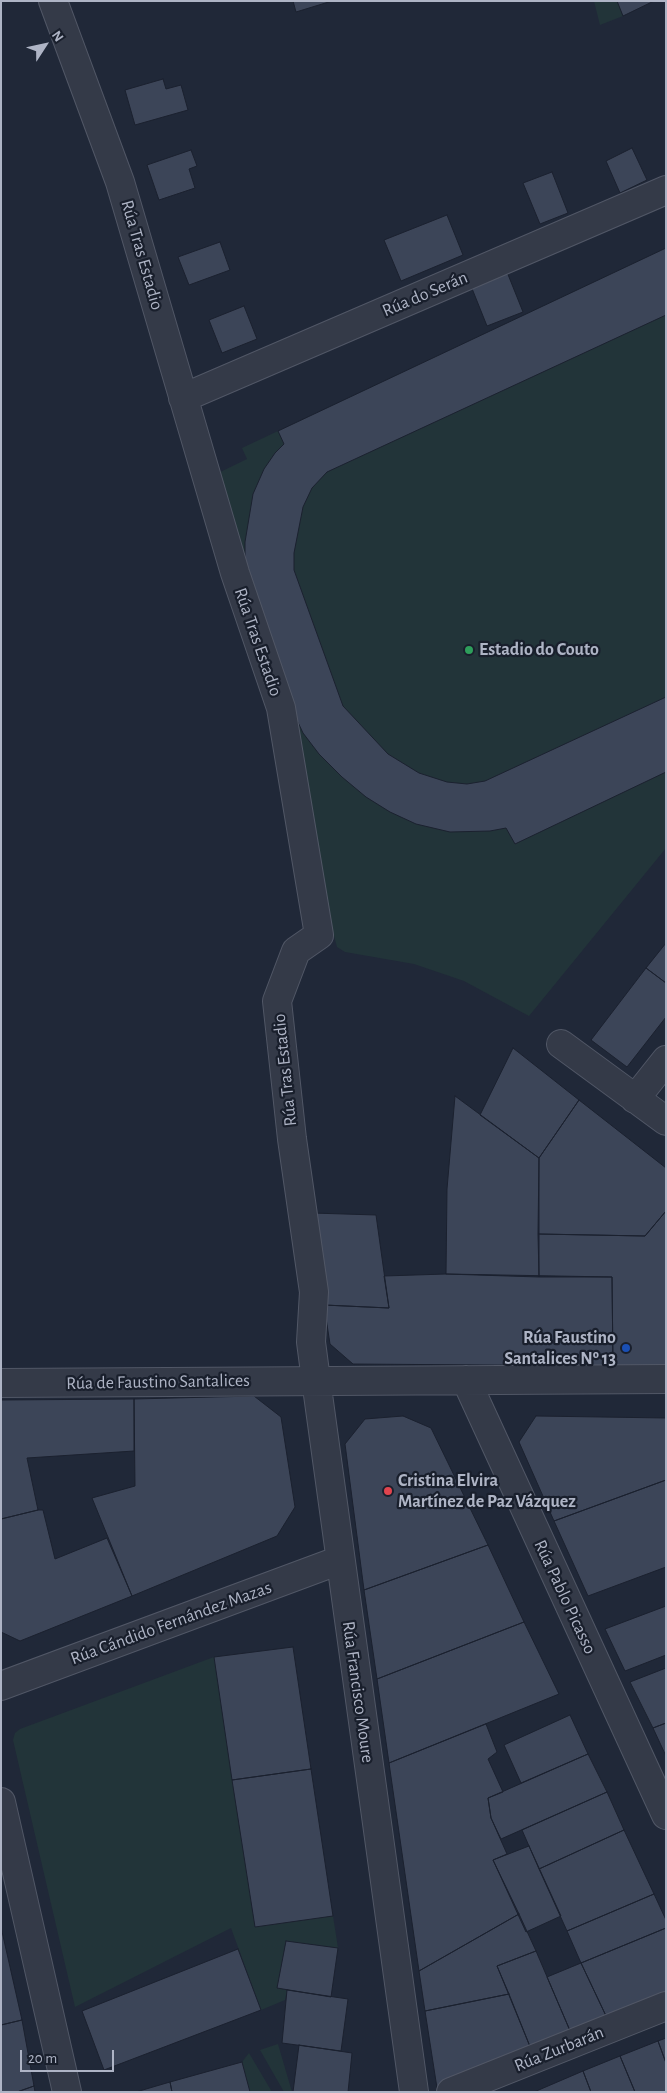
<!DOCTYPE html>
<html>
<head>
<meta charset="utf-8">
<style>
	body { margin:0 }
	#map { position:relative; width:667px; height:2093px; overflow:hidden; background:#202838; font-family:"Alegreya Sans",sans-serif }
	canvas { display:block }
	.frame { position:absolute; inset:0; border:2px solid #aeb4c5; pointer-events:none }
	.north { position:absolute; left:20px; top:20px; width:50px; height:50px; -webkit-text-stroke:4px #191f2c; paint-order:stroke; rotate:55deg; font-size:14px; font-weight:700; line-height:20px; text-align:center; color:#aeb4c5 }
	.north::after { content:''; display:block; margin:auto; width:18px; height:22px; background:#aeb4c5; clip-path:polygon(50% 0,100% 100%,50% 72%,0 100%) }
	.scale { position:absolute; left:20px; top:2050px; width:94px; height:22px; box-sizing:border-box; border:2px solid #aeb4c5; border-top:0; padding-left:6px; font-size:15px; line-height:18px; white-space:nowrap; color:#aeb4c5; -webkit-text-stroke:4px #191f2c; paint-order:stroke }
</style>
</head>
<body>
<div id="map">
<canvas width="667" height="2093"></canvas>
<div class="frame"></div>
<div class="north">N</div>
<div class="scale">20 m</div>
</div>
<script>
const g = document.querySelector('canvas').getContext('2d');
g.lineJoin = 'round';
function paint(path, color) { g.fillStyle = color; g.fill(path, 'evenodd'); }
const shape = rows => new Path2D(rows.map(r => 'M' + r).join(''));
function strokePath(path, color, width, dash) { g.strokeStyle = color; g.lineWidth = width; g.lineCap = dash ? 'butt' : 'round'; g.setLineDash(dash || []); g.stroke(path); }
function label(font, color, halo, rows, align = 'center') {
  g.font = font + ' "Alegreya Sans",sans-serif'; g.lineWidth = 4.5; g.setLineDash([]); g.textBaseline = 'middle'; g.strokeStyle = halo; g.fillStyle = color; for (const [text, x, y, turn = 0] of rows) {
    g.save(); g.translate(x, y); g.rotate((+turn || 0) * Math.PI / 180); g.textAlign = isNaN(turn) ? turn : align; if (halo) g.strokeText(text, 0, 0); g.fillText(text, 0, 0); g.restore();
  }
}
paint(shape([
	[594,1,617,1,623,16,600,25],
	[666,248,666,848,529,1016,464,981,414,964,345,952,337,947,212,476,247,459,242,448],
	[214,1657,255,1926,333,1916,338,1948,286,1941,277,1988,287,1990,285,2000,261,2010,231,1928,75,2007,13,1740,15,1733,20,1729],
	[278,2044,292,2092,284,2092,260,2050],
	[249,2053,272,2092,250,2092,242,2062]
]), '#223439');
const building = shape([
	[293,1,332,1,296,12,293,1],
	[617,1,654,1,623,16,617,1],
	[163,79,166,89,181,85,188,110,135,125,125,90,163,79],
	[632,148,647,180,620,193,606,161,632,148],
	[191,150,197,166,189,169,195,188,159,200,147,165,191,150],
	[552,172,568,213,540,224,523,183,552,172],
	[447,215,463,255,401,281,384,240,447,215],
	[220,242,230,270,189,285,178,257,220,242],
	[666,248,666,315,327,472,312,488,303,507,294,553,294,570,343,706,388,754,419,773,447,782,467,784,485,781,666,697,666,772,515,844,506,828,490,831,450,832,416,824,390,812,366,797,342,777,319,754,303,733,295,716,245,566,245,542,253,494,264,469,275,453,284,444,278,431,666,248],
	[507,272,523,312,487,326,471,286,507,272],
	[244,306,257,339,222,353,209,320,244,306],
	[666,943,666,983,646,968,666,943],
	[646,968,666,983,666,1017,627,1067,591,1040,646,968],
	[513,1048,579,1100,539,1158,480,1115,513,1048],
	[455,1096,539,1158,539,1277,446,1274,447,1189,455,1096],
	[579,1100,666,1168,666,1211,645,1236,538,1234,539,1158,579,1100],
	[666,1211,666,1368,613,1366,612,1277,539,1277,538,1234,645,1236,666,1211],
	[312,1213,376,1215,389,1308,324,1305,312,1213],
	[446,1274,612,1277,613,1366,353,1364,330,1344,324,1305,389,1308,384,1276,446,1274],
	[254,1396,281,1417,295,1507,277,1536,132,1596,92,1498,135,1486,134,1399,254,1396],
	[134,1399,134,1451,27,1458,38,1510,1,1519,1,1400,134,1399],
	[403,1416,431,1428,488,1545,364,1590,345,1444,365,1419,403,1416],
	[536,1416,666,1418,666,1480,554,1521,519,1442,536,1416],
	[666,1480,666,1567,588,1596,554,1521,666,1480],
	[38,1510,43,1510,55,1559,107,1538,132,1596,20,1641,1,1632,1,1519,38,1510],
	[488,1545,524,1622,377,1679,364,1590,488,1545],
	[666,1606,666,1655,625,1671,605,1629,666,1606],
	[524,1622,559,1694,389,1763,377,1679,524,1622],
	[293,1647,311,1769,232,1780,214,1657,293,1647],
	[666,1668,666,1723,653,1728,630,1682,666,1668],
	[570,1715,588,1754,521,1783,504,1745,570,1715],
	[666,1723,666,1756,653,1728,666,1723],
	[486,1724,497,1752,488,1759,503,1792,488,1798,491,1818,507,1854,493,1860,519,1914,419,1971,389,1763,486,1724],
	[588,1754,607,1792,501,1839,491,1818,488,1798,588,1754],
	[311,1769,333,1916,255,1927,232,1780,311,1769],
	[607,1792,624,1830,539,1869,522,1830,607,1792],
	[624,1830,654,1894,567,1931,539,1869,624,1830],
	[529,1846,561,1916,526,1932,493,1860,529,1846],
	[654,1894,666,1920,666,1928,581,1963,567,1931,654,1894],
	[519,1914,536,1951,497,1966,509,1994,425,2011,419,1971,519,1914],
	[1,1927,22,2020,1,2025,1,1927],
	[666,1928,666,1995,607,2018,581,1963,666,1928],
	[286,1941,338,1948,331,1997,277,1988,286,1941],
	[238,1949,261,2010,104,2070,82,2011,238,1949],
	[536,1951,571,2033,531,2049,497,1966,536,1951],
	[581,1963,607,2018,571,2033,547,1977,581,1963],
	[287,1990,348,1999,341,2051,282,2043,287,1990],
	[509,1994,531,2049,437,2088,425,2011,509,1994],
	[22,2020,34,2086,17,2092,1,2092,1,2025,22,2020],
	[666,2038,666,2063,658,2041,666,2038],
	[658,2041,666,2063,666,2092,635,2092,620,2056,658,2041],
	[299,2045,352,2053,348,2092,293,2092,299,2045],
	[620,2056,635,2092,591,2092,583,2071,620,2056],
	[242,2062,250,2092,172,2092,170,2082,242,2062],
	[583,2071,591,2092,534,2092,583,2071],
	[170,2082,172,2092,136,2092,170,2082],
	[34,2086,35,2092,17,2092,34,2086]
]);
paint(building, '#3c4558');
strokePath(building, '#1b212f', 1);
const minor = shape([
	[53,1,120,182,235,573,281,708,319,935,296,951,277,1001,292,1139,314,1292,311,1342,316,1380,414,2092],
	[183,398,666,190],
	[561,1044,666,1121],
	[635,1099,666,1060],
	[466,1380,666,1815],
	[1,1383,666,1379],
	[1,1686,340,1560],
	[1,1802,67,2092],
	[451,2092,666,2006]
]);
strokePath(minor, '#515766', 30);
strokePath(minor, '#343a48', 28);
for (const [x, y, r, color] of [
	[469,650,5,"#2e9e5b"],
	[626,1348,5,"#1a4fb4"],
	[388,1491,5,"#e0444e"]
]) { const dot = new Path2D(); dot.arc(x, y, r, 0, 2 * Math.PI); g.fillStyle = color; g.fill(dot); strokePath(dot, '#191f2c', 2); }
label('18px', '#aeb4c5', '#191f2c', [
	["Rúa Tras Estadio",142,255,74],
	["Rúa do Serán",425,294,-23],
	["Rúa Tras Estadio",258,642,71],
	["Rúa Tras Estadio",285,1070,-96],
	["Rúa de Faustino Santalices",158,1382,-1],
	["Rúa Pablo Picasso",565,1597,65],
	["Rúa Cándido Fernández Mazas",171,1623,-20],
	["Rúa Francisco Moure",358,1692,82],
	["Rúa Zurbarán",559,2049,-22]
]);
label('bold 18px', '#aeb4c5', '#191f2c', [
	["Estadio do Couto",479,650],
	["Rúa Faustino",616,1338,"right"],
	["Santalices Nº 13",616,1359,"right"],
	["Cristina Elvira",398,1481],
	["Martínez de Paz Vázquez",398,1502]
], 'left');
</script>
</body>
</html>
